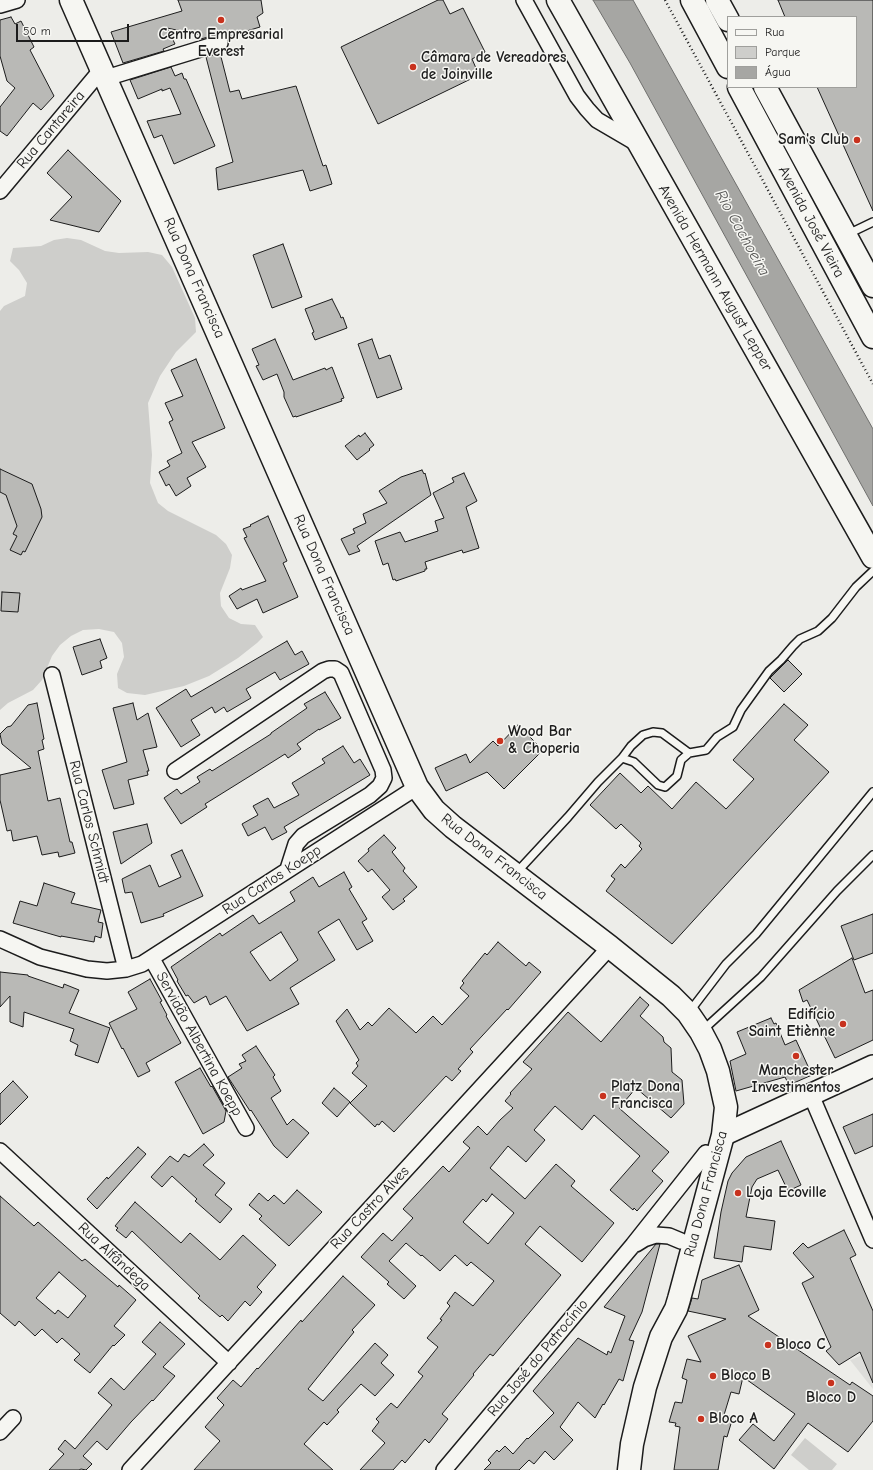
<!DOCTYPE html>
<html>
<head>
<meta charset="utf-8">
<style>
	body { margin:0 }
	#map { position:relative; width:873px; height:1470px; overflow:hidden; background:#edede9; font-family:"Comic Neue",sans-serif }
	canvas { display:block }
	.legend { position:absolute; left:727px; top:16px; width:130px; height:72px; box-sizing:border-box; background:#f6f6f2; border:1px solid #9f9f9c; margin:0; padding:5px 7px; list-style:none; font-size:12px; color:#1c1c1c }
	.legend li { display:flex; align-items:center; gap:8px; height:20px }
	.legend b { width:20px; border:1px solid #9f9f9c }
	.scale { position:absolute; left:16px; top:24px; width:113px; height:18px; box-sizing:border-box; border:2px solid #1c1c1c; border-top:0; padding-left:5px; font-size:12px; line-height:14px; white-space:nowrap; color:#1c1c1c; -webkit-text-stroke:3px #f6f6f2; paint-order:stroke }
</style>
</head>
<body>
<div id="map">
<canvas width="873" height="1470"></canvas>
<ul class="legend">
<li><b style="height:5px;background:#f6f6f2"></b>Rua</li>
<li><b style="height:11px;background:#cececb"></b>Parque</li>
<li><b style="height:11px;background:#a6a6a3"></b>Água</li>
</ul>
<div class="scale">50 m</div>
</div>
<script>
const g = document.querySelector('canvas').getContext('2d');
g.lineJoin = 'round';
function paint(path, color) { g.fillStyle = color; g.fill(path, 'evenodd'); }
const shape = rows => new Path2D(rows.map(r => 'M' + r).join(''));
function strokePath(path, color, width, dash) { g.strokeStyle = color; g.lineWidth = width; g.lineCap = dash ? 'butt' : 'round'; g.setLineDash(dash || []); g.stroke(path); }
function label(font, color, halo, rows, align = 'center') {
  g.font = font + ' "Comic Neue",sans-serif'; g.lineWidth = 3; g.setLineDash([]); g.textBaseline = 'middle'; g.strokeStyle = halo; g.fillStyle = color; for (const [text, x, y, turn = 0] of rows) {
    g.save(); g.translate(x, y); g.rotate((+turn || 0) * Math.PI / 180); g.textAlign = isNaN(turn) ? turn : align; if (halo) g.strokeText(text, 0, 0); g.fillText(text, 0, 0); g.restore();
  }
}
paint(shape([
	[873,1351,873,1389,850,1360]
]), '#ddddda');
paint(shape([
	[67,238,81,240,105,251,119,253,148,252,162,255,172,267,195,318,196,332,176,352,160,376,148,403,152,455,150,483,158,503,168,511,216,535,226,544,232,555,230,568,220,593,221,606,229,618,241,624,255,625,263,637,257,643,238,658,209,676,184,686,145,695,127,693,118,688,117,674,124,657,122,643,114,632,99,629,83,630,71,636,60,645,52,656,42,680,33,690,8,703,0,710,0,311,4,306,25,296,27,283,19,270,10,261,13,248,41,246,54,240],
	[805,1438,837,1464,832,1470,809,1470,791,1455]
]), '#cececb');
const water = shape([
	[593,0,633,0,873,429,873,506,630,63,593,0]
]);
paint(water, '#a6a6a3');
strokePath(water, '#6f6f6d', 1);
const building = shape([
	[178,0,261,0,263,13,257,17,260,27,227,37,222,34,218,34,201,39,200,35,167,28,175,44,163,49,164,51,123,63,111,32,182,11,178,0],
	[438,0,443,0,450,14,463,8,485,52,472,59,479,75,378,124,341,47,438,0],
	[778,0,873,0,873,211,817,87,856,87,856,17,785,17,778,0],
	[11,17,15,24,21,21,34,47,30,50,54,96,41,110,33,103,7,136,0,131,0,107,15,88,7,81,0,56,0,20,11,17],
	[220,53,230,92,239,90,242,99,296,86,323,166,326,165,332,184,310,191,303,170,218,190,216,168,233,162,206,57,220,53],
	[171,67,175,76,182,73,184,79,186,79,215,146,174,164,162,135,154,138,147,121,181,114,170,88,162,91,162,89,138,99,130,80,171,67],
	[68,150,121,201,99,232,50,220,72,197,47,173,68,150],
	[283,244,302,297,272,308,253,255,283,244],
	[332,299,340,315,341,318,343,317,347,328,315,340,312,333,314,332,305,309,332,299],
	[275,339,293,380,325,368,326,370,332,367,344,398,341,399,342,401,296,417,296,416,293,417,284,397,284,392,277,374,263,380,256,366,259,365,252,349,275,339],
	[372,339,379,359,390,355,402,389,377,398,358,344,372,339],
	[196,359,225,428,192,442,206,467,187,478,191,486,176,496,169,484,166,486,159,472,170,466,167,461,182,453,169,422,173,420,165,403,183,396,171,370,196,359],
	[365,433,374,445,369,449,370,450,357,460,345,446,359,435,360,437,365,433],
	[0,469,32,484,41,509,42,517,25,552,23,551,21,555,10,550,17,536,13,534,17,526,6,495,0,492,0,469],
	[422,470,424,474,425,473,431,495,357,546,360,551,349,555,341,539,355,533,353,529,366,523,363,514,387,503,379,491,401,477,422,470],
	[464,473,477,501,466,507,479,548,463,553,462,550,425,562,427,569,425,569,425,571,396,581,395,579,393,580,388,563,383,565,375,541,400,532,405,542,438,531,435,521,444,518,433,493,454,482,452,478,464,473],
	[268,516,287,561,283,563,298,597,263,613,257,599,237,609,229,596,241,588,242,590,266,581,247,544,244,538,247,537,243,529,251,526,250,525,268,516],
	[2,592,20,593,18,612,1,611,2,592],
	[100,639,107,658,100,661,102,668,82,675,73,647,100,639],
	[287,641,295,655,302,651,309,664,280,680,275,672,246,689,251,698,227,712,224,707,215,713,212,707,191,720,200,735,181,747,156,708,186,689,191,697,287,641],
	[788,660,802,674,784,692,770,678,788,660],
	[325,692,341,718,319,730,319,729,297,744,301,749,288,758,285,754,250,776,205,804,207,807,181,824,164,798,177,789,181,794,200,782,197,777,210,769,212,771,271,734,271,733,307,708,304,704,325,692],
	[37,703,44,739,42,740,44,749,38,751,48,801,60,798,70,842,72,842,75,853,59,857,58,852,42,855,37,836,13,841,11,830,7,831,0,800,0,775,31,768,2,744,0,734,7,727,11,726,28,705,37,703],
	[133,703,137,720,148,713,157,747,143,750,149,771,147,771,148,775,128,780,134,804,114,809,102,770,127,762,113,708,133,703],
	[784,704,808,725,794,740,829,772,672,944,606,891,615,879,611,876,621,864,625,868,642,849,639,846,641,843,621,824,616,829,590,805,620,773,641,793,648,786,672,809,696,782,726,809,754,779,733,760,784,704],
	[518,725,543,750,504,789,487,772,446,791,435,768,466,754,470,763,493,741,498,746,518,725],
	[343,746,354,763,360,759,370,775,284,827,287,832,272,840,265,827,248,836,242,824,258,815,253,806,268,798,274,808,299,795,292,783,325,763,322,759,343,746],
	[147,824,152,843,121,864,113,832,147,824],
	[384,835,396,848,392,852,405,868,403,871,417,887,403,899,405,901,393,910,382,897,390,890,372,869,368,872,358,861,369,851,368,849,384,835],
	[182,850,203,896,163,914,164,916,141,923,132,892,125,893,122,879,150,865,159,887,181,877,171,855,182,850],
	[344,872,352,887,349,889,367,919,362,922,373,941,357,950,339,919,318,932,335,960,290,988,299,1004,247,1031,226,996,210,1005,206,996,194,1003,188,995,186,996,177,981,178,980,171,967,220,933,222,936,253,915,259,924,295,901,290,892,313,877,319,887,344,872],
	[281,932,298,960,270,981,250,952,281,932],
	[44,883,75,893,71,903,101,910,98,922,103,923,101,938,95,936,94,942,61,936,61,937,13,923,20,901,37,906,44,883],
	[873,914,873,953,854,960,841,926,873,914],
	[498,942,526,966,529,962,541,972,508,1010,507,1009,470,1049,473,1052,458,1069,461,1071,452,1081,446,1076,394,1132,382,1121,379,1125,377,1124,375,1127,350,1103,367,1086,352,1073,358,1066,356,1063,359,1060,336,1021,347,1009,360,1030,368,1022,372,1026,389,1008,416,1033,433,1016,442,1025,469,996,460,988,464,983,462,981,485,953,487,955,498,942],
	[852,958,865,993,873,990,873,1040,835,1058,807,1000,803,1002,799,990,852,958],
	[0,972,28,975,28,976,63,988,64,984,79,990,69,1013,110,1028,98,1063,75,1055,78,1045,70,1041,74,1029,24,1012,23,1027,10,1022,10,996,0,1007,0,972],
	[150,979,162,1001,160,1002,167,1015,166,1016,181,1043,146,1063,150,1071,138,1077,123,1048,122,1049,109,1023,137,1009,128,992,150,979],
	[640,997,649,1005,640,1016,663,1037,664,1042,671,1048,672,1072,682,1080,684,1104,671,1118,636,1088,619,1108,669,1152,652,1171,663,1181,637,1211,634,1208,633,1210,610,1190,640,1156,594,1115,582,1130,555,1106,534,1130,545,1140,526,1162,508,1146,490,1168,525,1199,556,1164,575,1181,571,1186,614,1223,582,1262,540,1226,525,1244,561,1275,493,1356,490,1354,473,1374,474,1375,442,1414,448,1419,429,1443,425,1439,405,1463,402,1460,393,1470,360,1470,385,1443,372,1431,379,1422,376,1419,391,1403,397,1408,423,1376,418,1372,438,1347,427,1338,442,1320,440,1319,450,1306,447,1303,455,1292,473,1306,494,1281,471,1262,467,1266,455,1255,440,1271,422,1255,421,1256,406,1243,389,1261,416,1286,404,1299,387,1284,389,1282,361,1257,383,1233,392,1241,413,1218,403,1209,443,1166,449,1172,470,1148,463,1142,478,1126,487,1135,500,1120,513,1108,505,1101,511,1094,510,1093,532,1069,523,1062,568,1012,601,1042,640,997],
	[492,1194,514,1213,488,1244,463,1222,483,1199,486,1202,492,1194],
	[771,1018,774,1024,776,1023,785,1045,796,1040,812,1075,789,1085,785,1077,736,1091,730,1061,746,1054,737,1032,771,1018],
	[256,1046,275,1075,273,1077,281,1091,271,1098,287,1125,293,1119,309,1133,287,1158,274,1146,251,1110,250,1111,228,1077,242,1068,239,1064,246,1061,242,1055,256,1046],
	[200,1068,211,1087,212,1086,226,1111,224,1122,203,1134,175,1082,200,1068],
	[13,1081,28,1097,0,1125,0,1094,13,1081],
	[334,1088,350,1102,337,1117,322,1103,334,1088],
	[873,1114,873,1146,855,1154,843,1127,873,1114],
	[781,1141,801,1185,788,1191,778,1170,757,1179,752,1187,746,1217,775,1221,771,1250,744,1246,742,1262,714,1258,721,1212,728,1181,732,1173,746,1157,781,1141],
	[204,1144,214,1155,203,1165,225,1183,215,1195,232,1209,220,1223,195,1201,197,1199,172,1176,162,1187,151,1177,170,1156,178,1162,184,1154,189,1157,204,1144],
	[138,1147,146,1154,97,1209,87,1199,107,1177,108,1179,138,1147],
	[297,1190,322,1212,289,1246,259,1219,262,1216,249,1205,259,1193,268,1201,274,1195,284,1204,297,1190],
	[0,1196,34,1226,38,1222,82,1261,85,1259,118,1287,119,1285,136,1300,114,1326,125,1335,114,1346,113,1345,90,1373,74,1360,80,1354,62,1338,57,1343,42,1329,35,1336,19,1321,15,1326,0,1313,0,1196],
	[59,1272,86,1296,68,1318,58,1310,55,1314,36,1298,59,1272],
	[135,1202,181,1243,190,1233,220,1260,243,1235,276,1265,257,1287,262,1292,250,1306,245,1301,228,1321,222,1315,220,1317,198,1298,200,1296,132,1231,126,1238,116,1230,118,1228,115,1226,135,1202],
	[844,1230,856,1255,850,1258,873,1311,873,1383,860,1352,839,1365,826,1351,831,1347,802,1283,814,1277,793,1253,803,1243,808,1248,844,1230],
	[656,1244,660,1244,642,1312,629,1340,634,1341,623,1381,619,1379,604,1405,603,1404,595,1418,578,1402,560,1427,573,1440,554,1460,545,1451,534,1464,529,1460,519,1470,484,1470,491,1463,488,1460,497,1450,499,1452,505,1446,513,1454,527,1438,528,1439,554,1413,533,1391,578,1338,607,1355,608,1351,611,1353,625,1316,604,1307,656,1244],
	[739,1265,759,1310,748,1316,850,1385,852,1382,873,1396,873,1421,848,1452,808,1423,774,1469,739,1440,753,1424,774,1441,795,1414,743,1377,739,1394,731,1392,724,1415,733,1417,727,1437,724,1436,718,1470,674,1470,680,1427,675,1426,676,1423,669,1422,675,1402,682,1403,687,1380,682,1378,687,1359,701,1362,688,1336,726,1319,688,1311,692,1298,698,1299,702,1280,739,1265],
	[343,1276,375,1305,352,1330,354,1332,308,1389,323,1401,375,1343,388,1355,381,1363,394,1375,375,1396,361,1384,337,1410,339,1412,327,1425,324,1422,304,1444,333,1470,194,1470,220,1441,205,1427,224,1405,217,1398,233,1380,241,1387,257,1368,258,1369,301,1320,302,1322,343,1276],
	[160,1322,185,1344,163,1367,175,1376,153,1401,152,1400,131,1422,107,1450,97,1441,83,1456,92,1464,86,1470,81,1469,79,1470,49,1470,64,1454,58,1449,65,1440,75,1449,112,1405,98,1393,111,1378,124,1390,156,1354,142,1342,160,1322]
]);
paint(building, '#b9b9b6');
strokePath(building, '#1c1c1c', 1);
const service = shape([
	[848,234,873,222],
	[622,758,631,746,643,735,653,732,662,733,689,753],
	[517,872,568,817,598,782,622,758,634,762,658,785,665,787,677,776,681,760,689,753,706,750,717,737,733,727,741,710,769,671,781,660,793,646,800,639,818,631,832,618,856,587,873,571],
	[690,1011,726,964,756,934,873,792],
	[703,1030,761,977,837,891,873,855]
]);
const minor = shape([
	[524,0,577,96,587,109,597,120,638,144],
	[0,5,17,0],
	[106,78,220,43],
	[0,191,102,69],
	[52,675,126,969],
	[175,771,323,671,329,669,335,669,341,673,383,770,384,778,380,786,370,795,303,836,296,844,288,869],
	[0,939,40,957,87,969,107,971,126,969,142,964,417,787],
	[152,959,246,1128],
	[811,1095,873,1240],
	[0,1151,229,1363],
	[636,1244,644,1239,656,1235,669,1236,681,1241],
	[0,1432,13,1418],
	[130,1470,610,947],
	[444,1470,633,1245,706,1153]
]);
const secondary = shape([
	[723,1135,873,1066]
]);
const primary = shape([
	[71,0,417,787,434,810,453,827,610,947,671,996,688,1013,701,1032,710,1049,718,1071,726,1107,723,1135,679,1299,676,1309,661,1337,645,1387,632,1444,629,1470],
	[558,0,873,557],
	[692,0,728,67],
	[717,0,728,20],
	[739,87,873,337],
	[765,87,873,286]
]);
strokePath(service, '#1c1c1c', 10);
strokePath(minor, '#1c1c1c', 18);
strokePath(secondary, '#1c1c1c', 24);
strokePath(primary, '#1c1c1c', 25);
strokePath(shape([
	[665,0,873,384]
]), '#1c1c1c', 2.5, [1, 3]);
strokePath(service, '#f6f6f2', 7);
strokePath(minor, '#f6f6f2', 15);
strokePath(secondary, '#f6f6f2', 21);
strokePath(primary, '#f6f6f2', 22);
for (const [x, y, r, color] of [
	[221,20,4,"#c8321e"],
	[413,67,4,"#c8321e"],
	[857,140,4,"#c8321e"],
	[500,741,4,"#c8321e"],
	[843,1024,4,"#c8321e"],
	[796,1056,4,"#c8321e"],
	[603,1096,4,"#c8321e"],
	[738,1193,4,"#c8321e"],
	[768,1345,4,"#c8321e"],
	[713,1376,4,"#c8321e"],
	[831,1383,4,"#c8321e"],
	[701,1419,4,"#c8321e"]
]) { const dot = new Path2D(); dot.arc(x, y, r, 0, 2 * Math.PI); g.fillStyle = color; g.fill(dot); strokePath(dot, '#f6f6f2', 1.5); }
label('bold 15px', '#1c1c1c', '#f6f6f2', [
	["Centro Empresarial",221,35,"center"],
	["Everest",221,52,"center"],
	["Câmara de Vereadores",421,58],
	["de Joinville",421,75],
	["Sam's Club",849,140,"right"],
	["Wood Bar",508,732],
	["& Choperia",508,749],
	["Edifício",835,1015,"right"],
	["Saint Etiènne",835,1032,"right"],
	["Manchester",796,1071,"center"],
	["Investimentos",796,1088,"center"],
	["Platz Dona",611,1087],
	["Francisca",611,1104],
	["Loja Ecoville",746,1193],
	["Bloco C",776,1345],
	["Bloco B",721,1376],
	["Bloco D",831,1398,"center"],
	["Bloco A",709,1419]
], 'left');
label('15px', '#1c1c1c', '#f6f6f2', [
	["Rua Cantareira",51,130,-50],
	["Avenida José Vieira",811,222,62],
	["Rua Dona Francisca",194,278,66],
	["Avenida Hermann August Lepper",715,278,60],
	["Rua Dona Francisca",324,575,66],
	["Rua Carlos Schmidt",89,822,76],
	["Rua Dona Francisca",494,857,38],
	["Rua Carlos Koepp",272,880,-33],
	["Servidão Albertina Koepp",199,1044,61],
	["Rua Dona Francisca",706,1194,-75],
	["Rua Castro Alves",370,1208,-47],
	["Rua Alfândega",114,1257,43],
	["Rua José do Patrocínio",538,1358,-50]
]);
label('italic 16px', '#535352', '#f6f6f2', [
	["Rio Cachoeira",742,233,61]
]);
</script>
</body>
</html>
